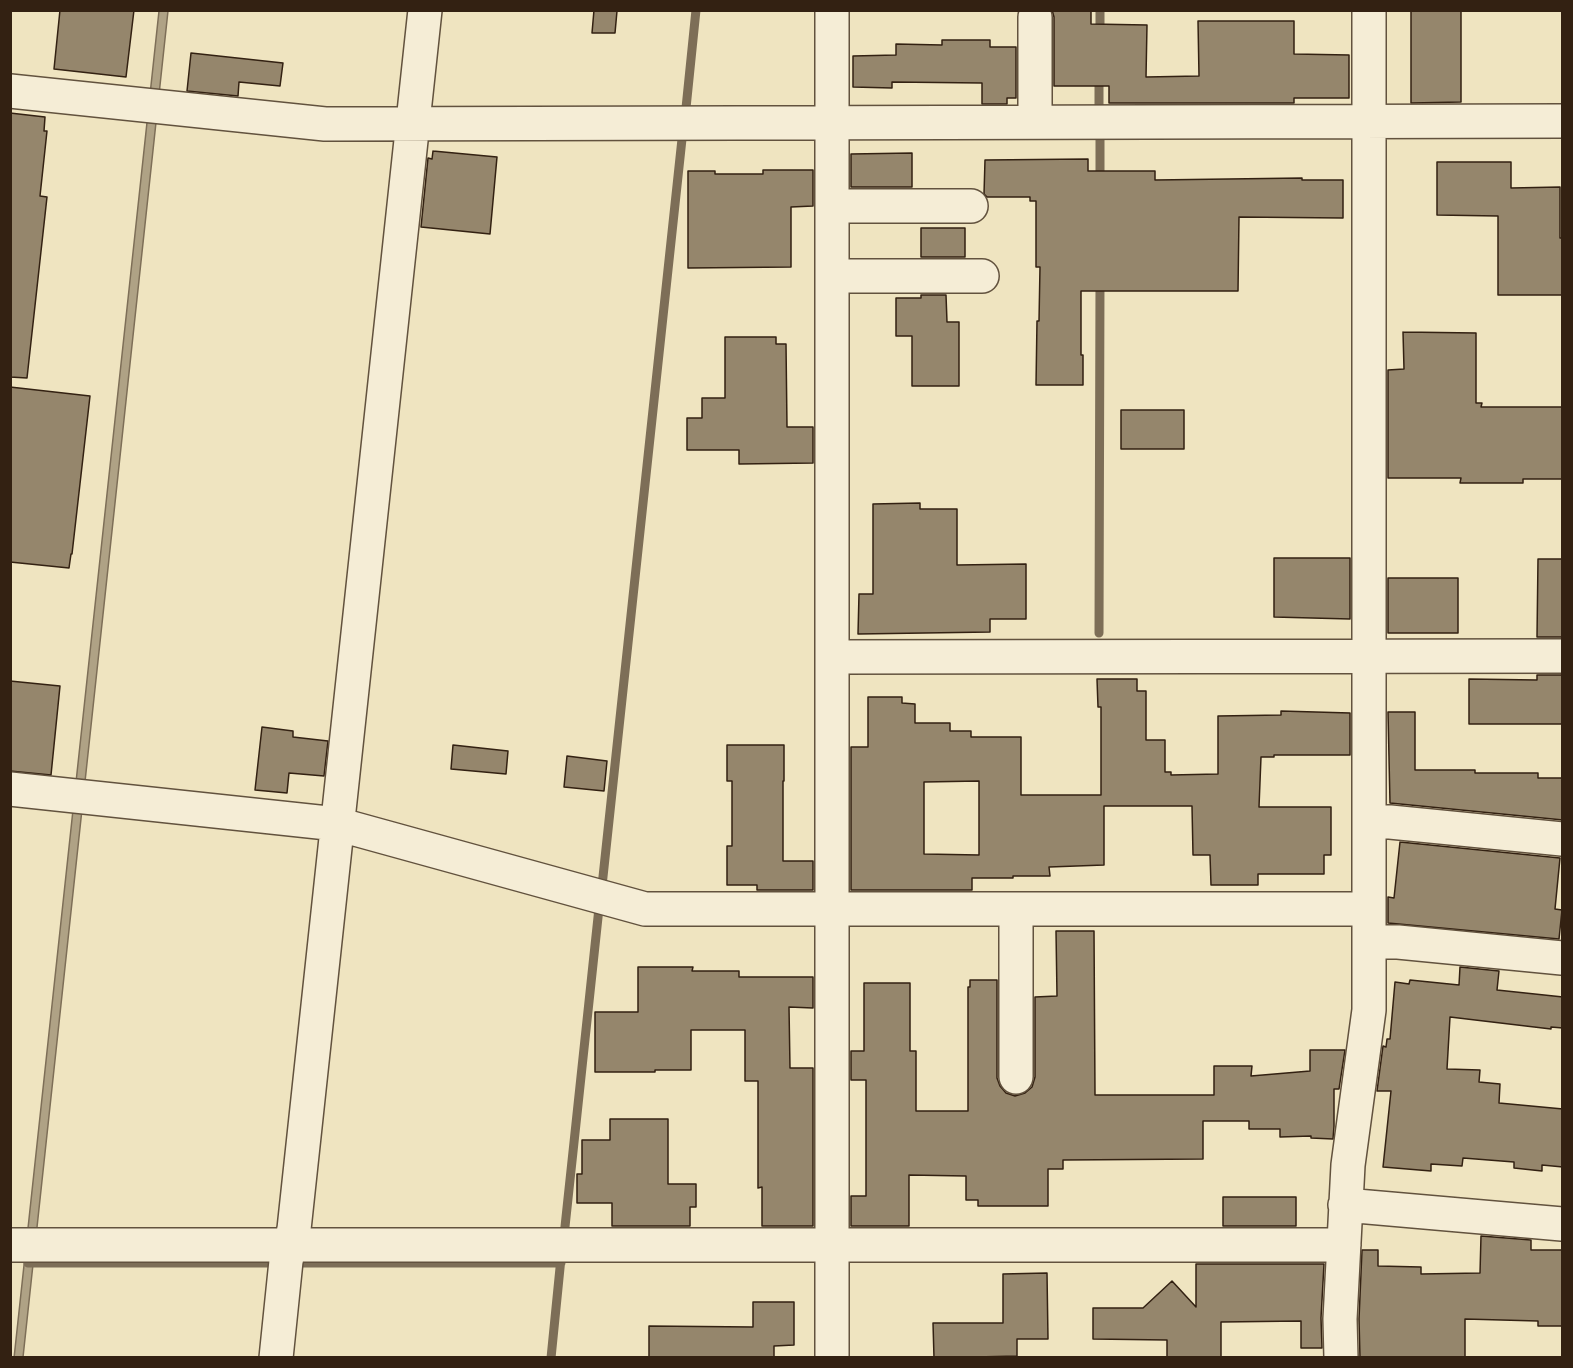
<!DOCTYPE html>
<html>
<head>
<meta charset="utf-8">
<style>
	body { margin:0 }
	#map { position:relative; width:1573px; height:1368px; overflow:hidden; background:#efe4c0; font-family:"Libre Bodoni",serif }
	canvas { display:block }
	.frame { position:absolute; inset:0; border:12px solid #332112; pointer-events:none }
</style>
</head>
<body>
<div id="map">
<canvas width="1573" height="1368"></canvas>
<div class="frame"></div>
</div>
<script>
const g = document.querySelector('canvas').getContext('2d');
g.lineJoin = 'round';
function paint(path, color) { g.fillStyle = color; g.fill(path, 'evenodd'); }
const shape = rows => new Path2D(rows.map(r => 'M' + r).join(''));
function strokePath(path, color, width, dash) { g.strokeStyle = color; g.lineWidth = width; g.lineCap = dash ? 'butt' : 'round'; g.setLineDash(dash || []); g.stroke(path); }
const water = shape([
	[159,11,168,11,23,1357,14,1358,159,11]
]);
paint(water, '#afa285');
strokePath(water, '#7d6e57', 1.5);
strokePath(shape([
	[1100,35,1100,10],
	[1099,106,1099,75],
	[686,108,696,10],
	[1100,181,1100,138],
	[1099,633,1100,279],
	[602,886,682,139],
	[564,1236,599,908],
	[28,1263,272,1263],
	[300,1263,561,1263],
	[551,1358,561,1258]
]), '#7d6e57', 9);
const building = shape([
	[60,10,134,10,126,77,54,69,60,10],
	[594,10,617,11,615,33,592,33,594,10],
	[1052,10,1091,10,1091,24,1147,25,1146,77,1199,76,1198,21,1294,21,1294,54,1349,55,1349,98,1294,98,1294,103,1109,103,1109,86,1054,86,1054,17,1052,10],
	[1411,10,1461,10,1461,102,1411,103,1411,10],
	[942,40,990,40,990,47,1016,47,1016,98,1007,98,1007,104,982,104,982,83,892,82,892,88,853,87,853,56,896,55,896,44,942,45,942,40],
	[191,53,283,63,280,86,239,82,238,96,187,91,191,53],
	[10,113,45,117,44,131,47,131,40,196,47,197,27,378,10,377,10,113],
	[433,151,497,157,490,234,421,227,428,158,432,159,433,151],
	[912,153,912,187,851,187,851,154,912,153],
	[1088,159,1088,171,1155,171,1155,180,1302,178,1302,180,1343,180,1343,218,1239,217,1238,291,1081,291,1081,355,1083,355,1083,385,1036,385,1037,321,1039,321,1040,267,1036,267,1036,201,1030,201,1030,197,987,197,984,194,985,160,1088,159],
	[1437,162,1511,162,1511,188,1560,187,1560,238,1563,238,1563,295,1498,295,1498,216,1437,215,1437,162],
	[763,170,813,170,813,206,791,207,791,267,688,268,688,171,715,171,715,174,763,174,763,170],
	[921,228,965,228,965,257,921,257,921,228],
	[921,295,946,295,947,322,959,322,959,386,912,386,912,336,896,336,896,298,921,298,921,295],
	[1403,332,1476,333,1476,403,1482,403,1481,407,1563,407,1563,479,1523,479,1523,483,1460,483,1461,478,1388,478,1388,370,1404,369,1403,332],
	[725,337,776,337,776,344,786,344,787,427,813,427,813,463,739,464,739,450,687,450,687,418,702,418,702,398,725,398,725,337],
	[10,387,90,396,72,554,71,554,69,568,10,562,10,387],
	[1121,410,1184,410,1184,449,1121,449,1121,410],
	[920,503,920,509,957,509,957,565,1026,564,1026,619,990,619,990,632,858,634,859,594,873,594,873,504,920,503],
	[1274,558,1350,558,1350,619,1274,617,1274,558],
	[1538,559,1563,559,1563,637,1537,637,1538,559],
	[1388,578,1458,578,1458,633,1388,633,1388,578],
	[1537,675,1563,675,1563,724,1469,724,1469,679,1537,680,1537,675],
	[1097,679,1137,679,1137,691,1146,691,1146,740,1165,740,1165,772,1171,772,1171,775,1218,774,1218,716,1281,715,1281,711,1350,713,1350,755,1274,755,1274,757,1261,757,1259,807,1331,807,1331,855,1324,855,1324,874,1258,874,1258,885,1211,885,1210,855,1193,855,1192,806,1104,806,1104,865,1049,867,1050,876,1013,876,1013,878,972,878,972,890,851,890,851,747,868,747,868,697,902,697,902,703,915,704,915,723,950,723,950,731,971,731,971,737,1021,737,1021,795,1101,795,1101,707,1098,707,1097,679],
	[979,781,979,855,924,854,924,782,979,781],
	[10,681,60,686,51,775,10,771,10,681],
	[1388,712,1415,712,1415,770,1475,770,1475,773,1538,773,1538,778,1563,778,1563,820,1390,803,1388,712],
	[262,727,293,731,293,737,328,741,324,776,289,773,287,793,255,790,262,727],
	[453,745,508,751,506,774,451,769,453,745],
	[727,745,784,745,784,781,783,781,783,861,813,861,813,890,757,890,757,885,727,885,727,846,732,846,732,781,727,781,727,745],
	[567,756,607,761,604,791,564,787,567,756],
	[1400,842,1560,858,1555,909,1562,910,1559,939,1388,923,1388,897,1394,898,1400,842],
	[1056,931,1094,931,1095,1095,1214,1095,1214,1066,1252,1066,1251,1076,1310,1071,1310,1050,1345,1050,1339,1089,1334,1089,1334,1126,1333,1139,1311,1138,1311,1136,1280,1137,1280,1129,1249,1129,1249,1121,1203,1121,1203,1159,1063,1160,1063,1169,1048,1169,1048,1206,978,1206,978,1200,966,1200,966,1176,909,1175,909,1226,851,1226,851,1196,866,1196,866,1080,851,1080,851,1051,864,1051,864,983,910,983,910,1051,916,1051,916,1111,968,1111,968,987,970,987,970,980,997,980,997,1078,1000,1086,1006,1093,1015,1096,1025,1093,1032,1087,1035,1077,1035,997,1057,996,1056,931],
	[638,967,693,967,692,971,739,971,739,977,813,977,813,1008,789,1007,790,1068,813,1068,813,1226,762,1226,762,1187,758,1188,758,1081,745,1081,745,1030,691,1030,691,1070,655,1070,655,1072,595,1072,595,1012,638,1012,638,967],
	[1460,967,1499,971,1497,990,1563,997,1563,1028,1551,1027,1551,1029,1450,1017,1447,1069,1480,1070,1479,1082,1500,1084,1499,1103,1563,1109,1563,1167,1542,1165,1542,1171,1514,1168,1514,1162,1463,1158,1462,1166,1431,1164,1431,1171,1383,1167,1391,1091,1377,1091,1383,1046,1386,1047,1387,1039,1390,1039,1395,982,1409,984,1410,980,1459,985,1460,967],
	[610,1119,668,1119,668,1184,696,1184,696,1207,690,1207,690,1226,612,1226,612,1203,577,1203,577,1174,582,1174,582,1140,610,1140,610,1119],
	[1223,1197,1296,1197,1296,1226,1223,1226,1223,1197],
	[1481,1236,1531,1240,1531,1250,1563,1250,1563,1326,1538,1326,1538,1321,1465,1319,1465,1358,1360,1358,1359,1319,1362,1250,1378,1250,1378,1266,1421,1267,1421,1274,1480,1273,1481,1236],
	[1196,1264,1324,1264,1321,1318,1322,1348,1301,1348,1301,1321,1221,1322,1221,1358,1167,1358,1167,1340,1093,1339,1093,1308,1143,1308,1172,1281,1196,1307,1196,1264],
	[1047,1273,1048,1339,1017,1339,1017,1356,934,1358,933,1323,1003,1323,1003,1274,1047,1273],
	[753,1302,794,1302,794,1345,774,1346,774,1358,649,1358,649,1326,753,1327,753,1302]
]);
paint(building, '#95866c');
strokePath(building, '#332112', 1.5);
const minor = shape([
	[10,91,325,124,1562,121],
	[1035,122,1035,17],
	[832,206,971,206],
	[832,276,982,276],
	[832,657,1562,656],
	[10,789,337,824,645,909,1369,909],
	[1369,822,1390,822,1562,839],
	[1016,909,1016,1077],
	[1369,942,1398,942,1562,958],
	[1345,1205,1562,1224],
	[10,1245,1344,1245],
	[276,1358,286,1261,294,1229,425,10],
	[832,1358,832,10],
	[1341,1358,1340,1319,1348,1165,1369,1010,1369,10]
]);
strokePath(minor, '#62523e', 36);
strokePath(minor, '#f5edd6', 33);
</script>
</body>
</html>
